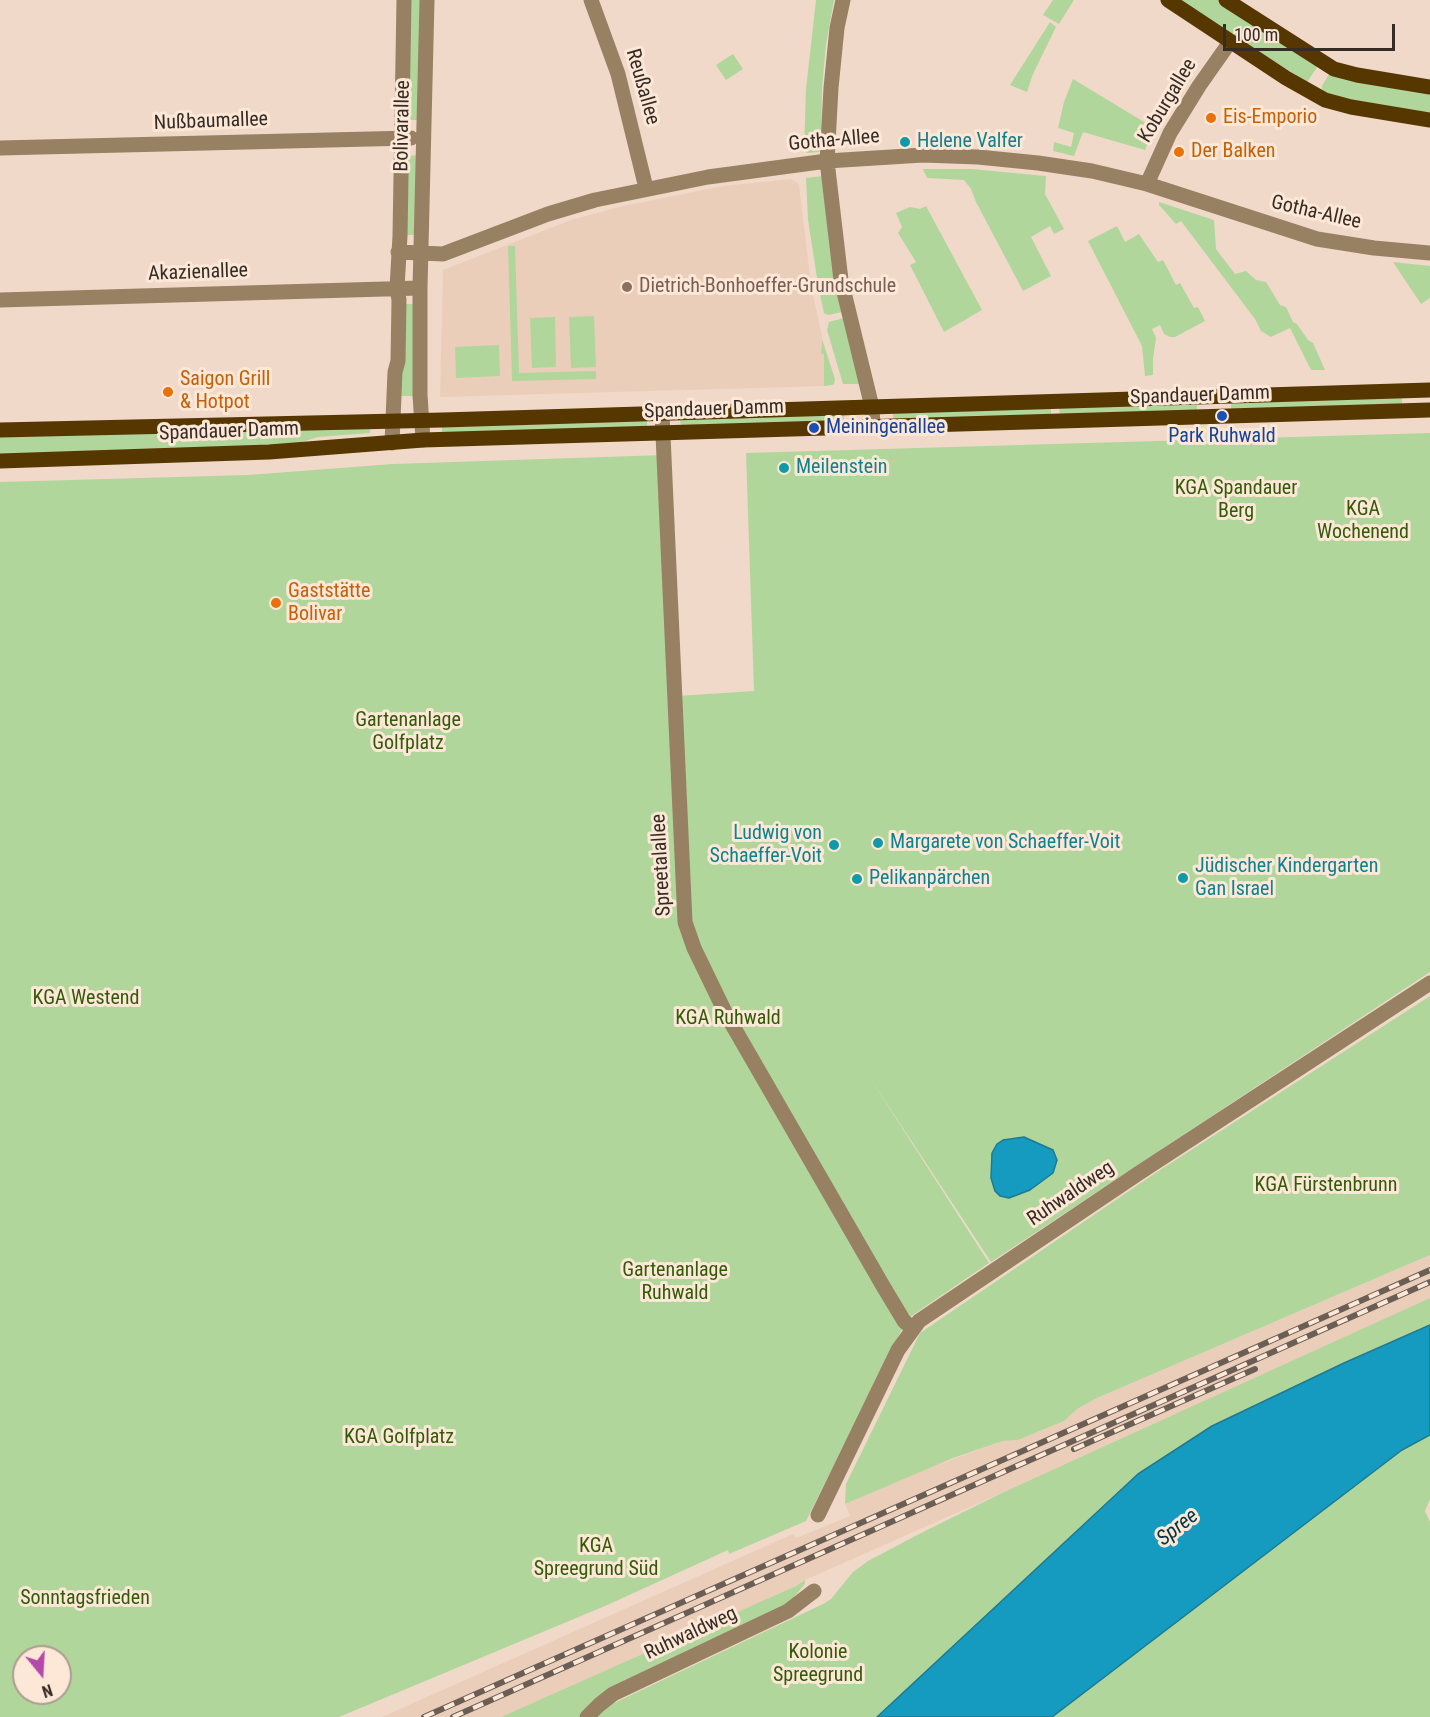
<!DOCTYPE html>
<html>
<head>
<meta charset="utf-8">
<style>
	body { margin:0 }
	#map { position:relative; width:1430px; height:1717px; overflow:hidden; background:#f0d9c9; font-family:"Roboto Condensed",sans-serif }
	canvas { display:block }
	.north { position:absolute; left:12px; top:1645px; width:60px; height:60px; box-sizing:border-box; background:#fde7d6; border:2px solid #ad9c90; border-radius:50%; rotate:162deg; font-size:16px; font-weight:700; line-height:24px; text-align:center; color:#352c26 }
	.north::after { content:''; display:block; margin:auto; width:21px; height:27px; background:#b549a9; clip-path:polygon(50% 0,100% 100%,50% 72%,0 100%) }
	.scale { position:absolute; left:1223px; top:24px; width:172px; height:27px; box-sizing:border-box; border:3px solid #352c26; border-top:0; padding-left:8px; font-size:18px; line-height:21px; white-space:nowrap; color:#352c26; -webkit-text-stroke:4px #fde7d6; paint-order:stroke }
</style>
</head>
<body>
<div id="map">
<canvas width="1430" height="1717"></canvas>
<div class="north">N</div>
<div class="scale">100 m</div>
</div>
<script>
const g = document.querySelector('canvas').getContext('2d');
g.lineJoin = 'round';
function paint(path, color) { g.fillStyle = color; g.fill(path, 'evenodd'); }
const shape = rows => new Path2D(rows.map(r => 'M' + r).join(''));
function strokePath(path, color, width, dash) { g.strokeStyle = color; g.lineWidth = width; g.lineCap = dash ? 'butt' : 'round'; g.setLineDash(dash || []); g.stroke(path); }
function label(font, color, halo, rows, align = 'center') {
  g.font = font + ' "Roboto Condensed",sans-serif'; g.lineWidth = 6; g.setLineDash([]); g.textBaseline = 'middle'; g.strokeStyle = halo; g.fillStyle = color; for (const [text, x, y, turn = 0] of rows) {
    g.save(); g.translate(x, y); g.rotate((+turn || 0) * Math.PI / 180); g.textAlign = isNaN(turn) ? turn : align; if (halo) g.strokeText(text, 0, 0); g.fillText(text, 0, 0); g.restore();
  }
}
paint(shape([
	[791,179,799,184,811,285,822,336,821,353,824,354,824,386,440,397,443,270,571,220,623,206,723,186],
	[1430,1255,1430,1298,1144,1430,805,1580,796,1586,616,1667,501,1717,382,1717,793,1534,796,1538,850,1516,845,1504,915,1473,1003,1441,1018,1440,1064,1421,1077,1409,1097,1398]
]), '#ebceb9');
paint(shape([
	[409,0,423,0,420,120,406,120],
	[816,0,834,0,826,44,822,89,821,149,819,152,807,153,804,150,806,89],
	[1053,0,1074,0,1059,24,1043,15],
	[1177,0,1221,0,1317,66,1316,69,1307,82],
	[1050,22,1056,27,1033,74,1027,92,1010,85],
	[733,54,743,69,726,80,716,65],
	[1329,74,1430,91,1430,115,1335,97,1322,90,1322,86],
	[1073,79,1154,128,1145,150,1083,132,1074,156,1053,151,1054,142,1071,147,1074,133,1058,128,1064,102],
	[420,155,418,235,404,235,405,156],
	[923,169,971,169,1046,176,1045,194,1064,229,1054,234,1050,226,1031,237,1051,276,1023,291,976,202,971,189,964,180,927,178],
	[823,176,836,281,818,284,808,220,806,178],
	[1159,202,1214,220,1216,249,1235,274,1246,271,1256,280,1266,282,1280,305,1286,307,1293,322,1297,324,1308,340,1313,343,1325,370,1311,370,1290,328,1271,337,1261,331,1255,319,1181,221,1176,224,1159,205],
	[926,206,982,310,944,332,910,265,916,262,898,233,902,227,896,213,910,207,920,209],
	[1117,226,1125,242,1139,234,1158,262,1163,260,1176,285,1180,283,1194,308,1198,307,1205,321,1175,337,1170,337,1164,334,1160,325,1152,329,1156,338,1153,359,1153,375,1145,376,1142,346,1088,241],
	[508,246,515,246,519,373,596,371,596,379,512,381],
	[1393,262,1430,266,1430,298,1421,304],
	[837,287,842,312,828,315,824,313,819,290],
	[402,304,416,304,415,396,400,396],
	[594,316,596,367,571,368,569,317],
	[555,317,556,367,532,368,530,318],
	[844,318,862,384,843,384,827,330,829,322],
	[822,339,835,379,834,384,832,385,824,386,824,354,821,354],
	[499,345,500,376,456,378,455,347],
	[1402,398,1402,404,1231,409,1231,403],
	[1197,404,1197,410,1060,415,1059,408],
	[1051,408,1051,415,893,419,893,413],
	[844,414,844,421,681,426,680,419],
	[647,419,647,427,442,434,442,425],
	[370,426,370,433,318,437,292,445,0,455,0,436],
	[1430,433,1430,972,991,1262,870,1078,989,1263,907,1319,806,1521,729,1554,728,1550,605,1606,339,1717,0,1717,0,482,248,475,393,464,664,455,677,696,754,691,746,453],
	[24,1657,60,1657,60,1693,24,1693],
	[1430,996,1430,1255,1097,1398,1077,1409,1064,1421,1018,1440,1003,1441,953,1458,845,1504,846,1484,920,1333,1157,1172],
	[1430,1298,1430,1325,1344,1363,1212,1426,1138,1474,877,1717,597,1717,610,1705,823,1604,831,1599,853,1572,868,1561,921,1533,1004,1492],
	[1430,1435,1430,1499,1425,1511,1430,1522,1430,1717,1052,1717,1402,1450],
	[805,1580,805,1584,789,1603,584,1711,579,1717,501,1717,796,1586]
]), '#b1d69b');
const water = shape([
	[1024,1137,1053,1150,1057,1160,1053,1173,1030,1190,1009,1198,1000,1196,995,1191,991,1178,992,1153,997,1144,1003,1140,1024,1137],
	[1430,1325,1430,1435,1402,1450,1052,1717,877,1717,1138,1474,1212,1426,1344,1363,1430,1325]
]);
paint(water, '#149bbf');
strokePath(water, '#1e7a91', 1.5);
strokePath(shape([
	[591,0,618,74,646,188],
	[843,0,837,28,831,88,827,161,841,280,872,407,873,426],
	[0,148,411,138],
	[1147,184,1170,133,1199,86,1230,42],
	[398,252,443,254,548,214,595,200,708,177,827,161,923,155,978,157,1038,163,1092,171,1147,184,1317,239,1374,248,1430,253],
	[0,300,420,288],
	[662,413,685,922,694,948,726,1014,883,1286,904,1321,912,1328],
	[423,440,420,395,420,288,427,0],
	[392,443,395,372,398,361,399,300,397,288,400,236,404,0],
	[818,1515,898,1350,919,1321,1139,1173,1430,983],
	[587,1717,599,1705,613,1694,788,1611,814,1591]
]), '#988162', 15);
strokePath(shape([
	[1168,0,1286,78,1325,100,1351,107,1430,120],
	[1226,0,1334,69,1357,75,1430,87],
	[0,430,443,420,1430,390],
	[0,461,269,452,423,440,1430,410]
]), '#563700', 15);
const rail = shape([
	[1074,1449,1255,1369],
	[424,1717,1430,1270],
	[453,1717,1430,1282]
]);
strokePath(rail, '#6b5e55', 6);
strokePath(rail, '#fde7d6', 4, [11]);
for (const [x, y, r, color] of [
	[1211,118,6,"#e8710a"],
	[905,142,6,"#0f9aa8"],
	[1179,152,6,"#e8710a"],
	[627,287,6,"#8d6e63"],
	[168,392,6,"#e8710a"],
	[1222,416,6,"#1a4fb4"],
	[814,428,6,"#1a4fb4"],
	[784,468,6,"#0f9aa8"],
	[276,603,6,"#e8710a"],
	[878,843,6,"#0f9aa8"],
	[834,845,6,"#0f9aa8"],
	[1183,878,6,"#0f9aa8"],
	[857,879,6,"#0f9aa8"]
]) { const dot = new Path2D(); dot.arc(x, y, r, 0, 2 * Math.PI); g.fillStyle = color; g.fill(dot); strokePath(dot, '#fde7d6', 2); }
label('20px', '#352c26', '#fde7d6', [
	["Reußallee",642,87,74],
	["Koburgallee",1168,101,-59],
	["Nußbaumallee",211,122,-2],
	["Bolivarallee",403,126,-89],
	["Gotha-Allee",834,141,-5],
	["Gotha-Allee",1316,213,13],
	["Akazienallee",198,273,-2],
	["Spandauer Damm",1200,396,-2],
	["Spandauer Damm",714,410,-2],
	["Spandauer Damm",229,432,-2],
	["Spreetalallee",662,865,-93],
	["Ruhwaldweg",1071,1194,-34],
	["Ruhwaldweg",691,1634,-25]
]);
label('20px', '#c56008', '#fde7d6', [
	["Eis-Emporio",1223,118],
	["Der Balken",1191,152],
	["Saigon Grill",180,380],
	["& Hotpot",180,403],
	["Gaststätte",288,592],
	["Bolivar",288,615]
], 'left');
label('20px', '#0d838f', '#fde7d6', [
	["Helene Valfer",917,142],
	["Meilenstein",796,468],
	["Ludwig von",822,834,"right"],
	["Schaeffer-Voit",822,857,"right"],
	["Margarete von Schaeffer-Voit",890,843],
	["Jüdischer Kindergarten",1195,867],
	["Gan Israel",1195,890],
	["Pelikanpärchen",869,879]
], 'left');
label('20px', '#785e54', '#fde7d6', [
	["Dietrich-Bonhoeffer-Grundschule",639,287]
], 'left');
label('20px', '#164399', '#fde7d6', [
	["Meiningenallee",826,428],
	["Park Ruhwald",1222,437,"center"]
], 'left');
label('20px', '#315b09', '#fde7d6', [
	["KGA Spandauer",1236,489],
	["Berg",1236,512],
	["KGA",1363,510],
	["Wochenend",1363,533],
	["Gartenanlage",408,721],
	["Golfplatz",408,744],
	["KGA Westend",86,999],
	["KGA Ruhwald",728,1019],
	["KGA Fürstenbrunn",1326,1186],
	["Gartenanlage",675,1271],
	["Ruhwald",675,1294],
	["KGA Golfplatz",399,1438],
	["KGA",596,1547],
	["Spreegrund Süd",596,1570],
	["Sonntagsfrieden",85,1599],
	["Kolonie",818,1653],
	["Spreegrund",818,1676]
]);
label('italic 21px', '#003544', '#fde7d6', [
	["Spree",1178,1528,-38]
]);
</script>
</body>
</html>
